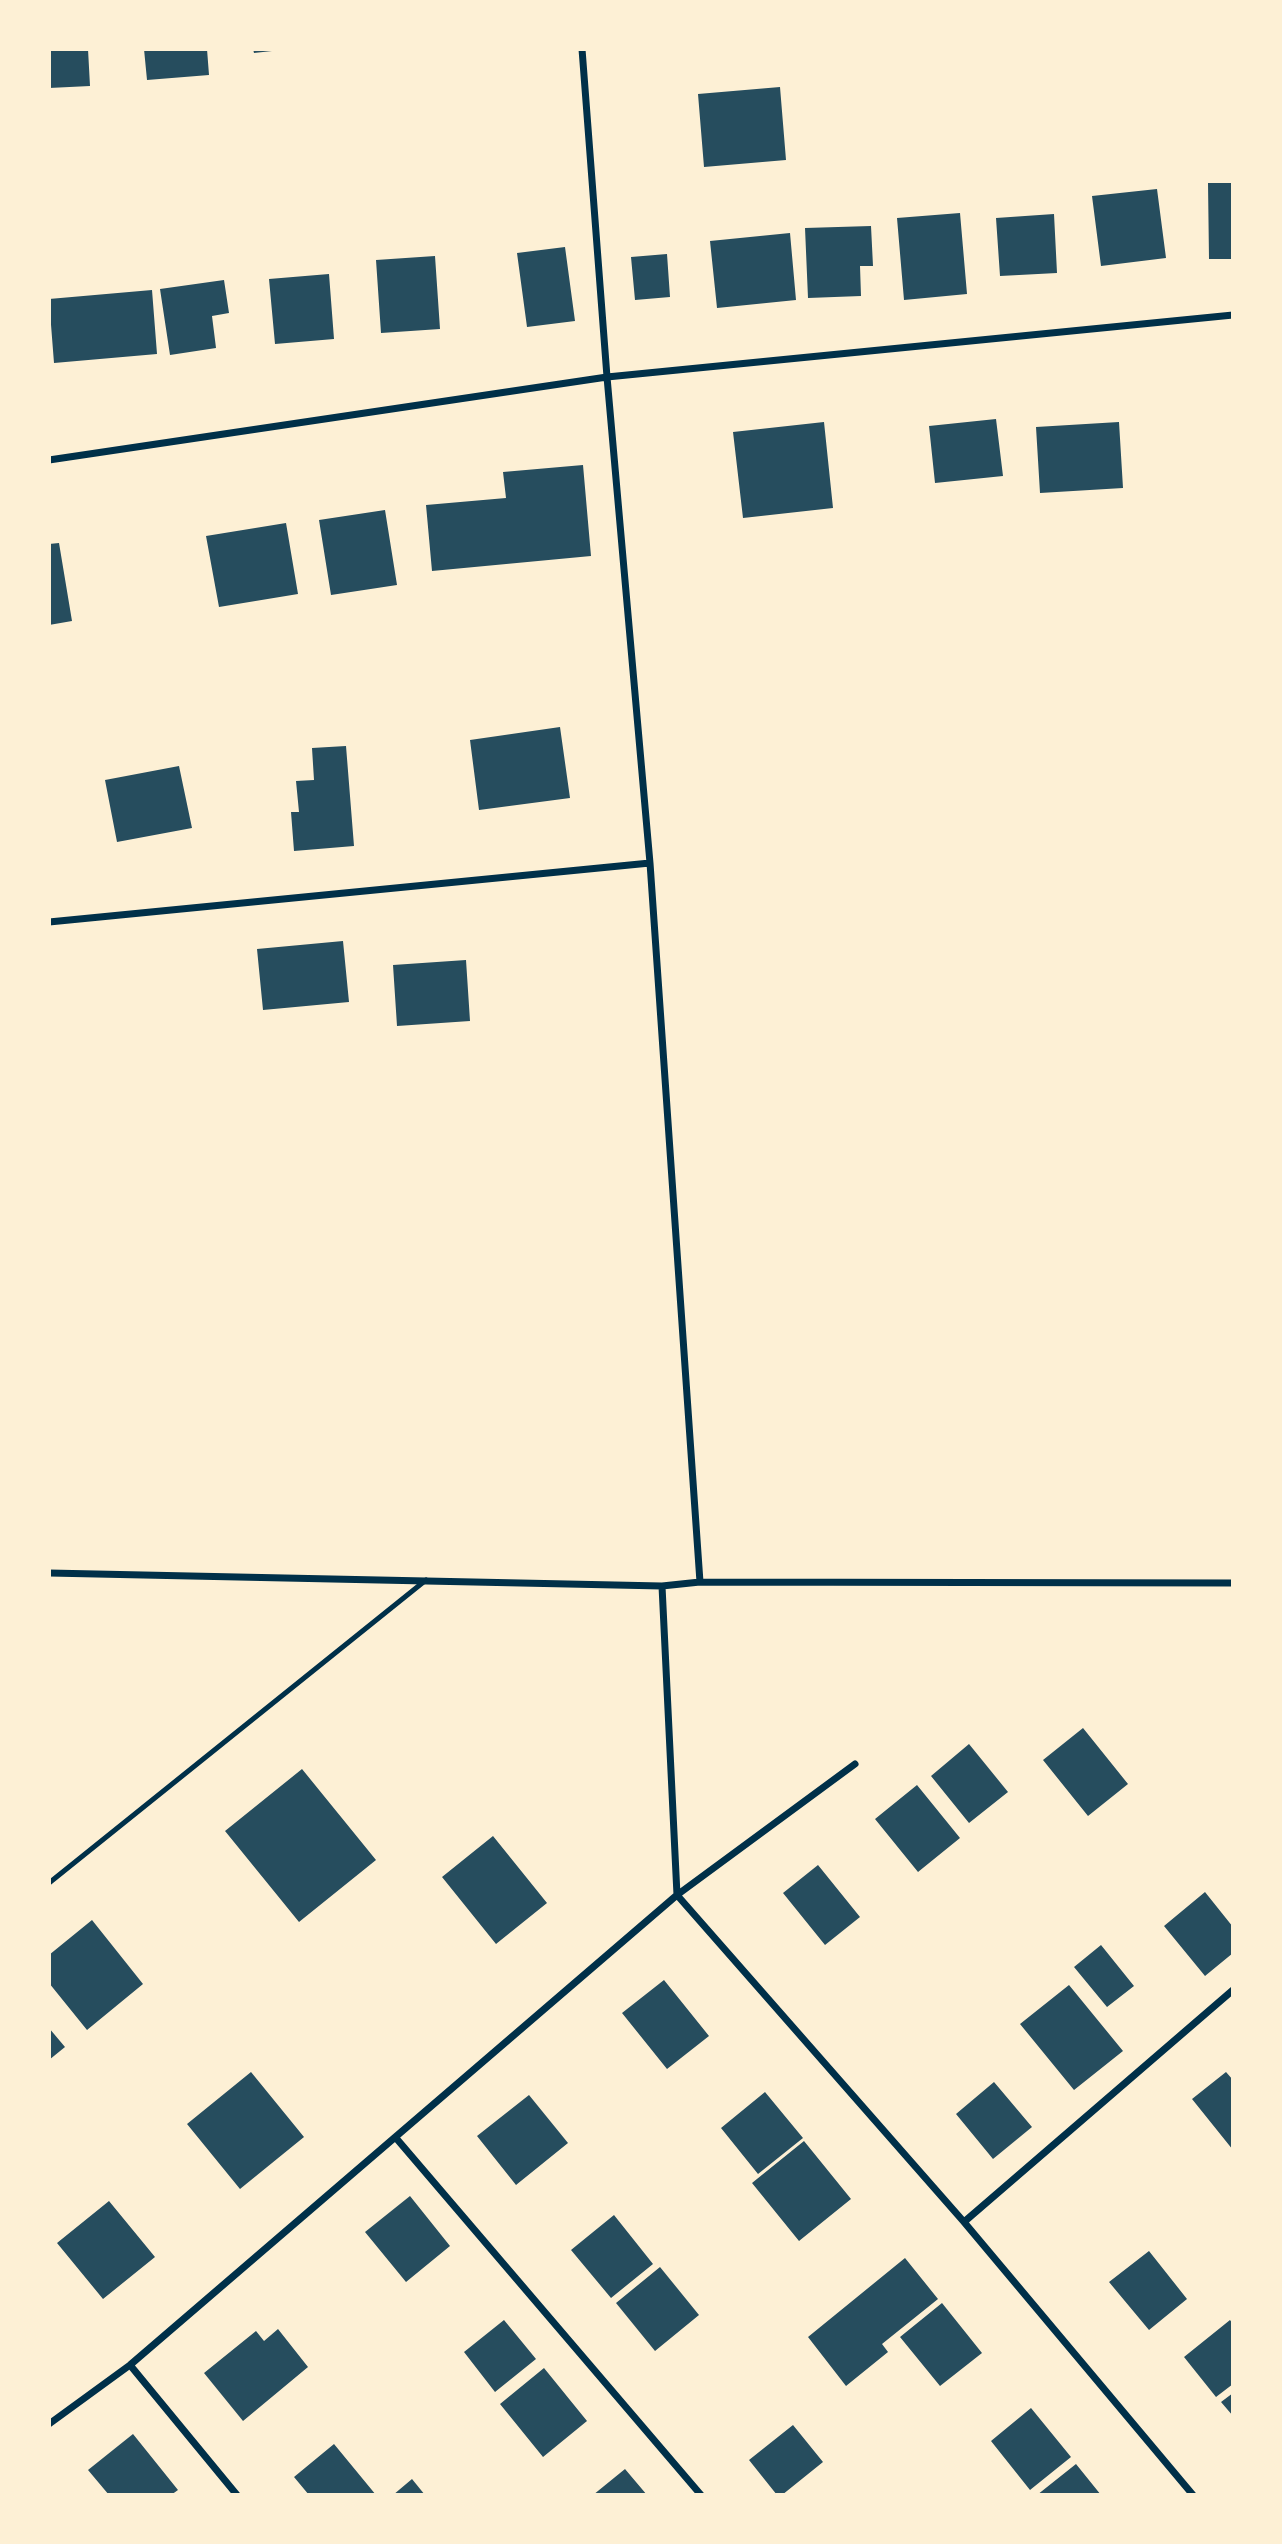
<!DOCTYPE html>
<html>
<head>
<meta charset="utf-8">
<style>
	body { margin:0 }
	#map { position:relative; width:1282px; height:2544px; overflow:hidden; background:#fdf0d5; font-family:"Noto Sans",sans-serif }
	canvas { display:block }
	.frame { position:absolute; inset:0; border:51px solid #fdf0d5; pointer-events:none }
</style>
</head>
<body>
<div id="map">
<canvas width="1282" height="2544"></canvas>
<div class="frame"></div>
</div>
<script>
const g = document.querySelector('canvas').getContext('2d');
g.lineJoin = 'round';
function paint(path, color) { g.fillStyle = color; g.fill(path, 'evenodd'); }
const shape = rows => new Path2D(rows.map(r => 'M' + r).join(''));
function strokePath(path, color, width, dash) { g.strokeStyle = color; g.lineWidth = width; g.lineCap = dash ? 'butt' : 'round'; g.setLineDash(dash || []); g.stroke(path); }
paint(shape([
	[49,49,88,49,90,86,49,88],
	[144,49,207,49,209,75,147,80],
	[253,49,272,49,272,51,254,53],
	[780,87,786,160,704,167,698,94],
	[1208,183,1233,183,1233,259,1209,259],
	[1157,189,1166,258,1101,266,1092,196],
	[960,213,967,294,904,300,897,218],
	[1054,214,1057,273,1000,276,996,218],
	[871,226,873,266,860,266,861,296,808,298,805,228],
	[790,233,796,300,717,308,710,241],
	[565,247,575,321,527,327,517,253],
	[667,254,670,297,635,300,631,257],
	[435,256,440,329,381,333,376,260],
	[329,274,334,339,275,344,269,279],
	[224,280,229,313,212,316,216,348,170,355,160,289],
	[152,290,157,354,54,363,49,299],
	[996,419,1003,476,935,483,929,426],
	[824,422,833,508,743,518,733,432],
	[1119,422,1123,488,1040,493,1036,427],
	[583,465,591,556,432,571,426,505,506,498,503,472],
	[385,510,397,585,331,595,319,520],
	[286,523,298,594,219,607,206,536],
	[59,543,72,621,49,625,49,544],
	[560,727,570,798,479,810,470,740],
	[346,746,354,846,294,851,291,812,299,812,296,781,314,780,312,748],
	[179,766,192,828,117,842,105,780],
	[343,941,349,1002,263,1010,257,949],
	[466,960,470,1021,397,1026,393,965],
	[1083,1728,1128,1784,1088,1816,1043,1760],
	[969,1744,1008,1792,969,1823,931,1776],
	[302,1769,376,1860,299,1922,225,1831],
	[917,1785,960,1838,918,1872,875,1819],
	[493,1836,547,1903,496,1944,442,1877],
	[818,1865,860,1917,825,1945,783,1893],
	[1205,1892,1233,1927,1233,1953,1205,1976,1164,1926],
	[92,1920,143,1984,87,2030,49,1983,49,1955],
	[1101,1945,1134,1986,1107,2007,1074,1967],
	[664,1980,709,2036,667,2069,622,2013],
	[1069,1985,1123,2051,1074,2090,1020,2024],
	[49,2028,65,2047,49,2060],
	[251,2072,304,2137,240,2189,187,2124],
	[1226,2072,1233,2080,1233,2150,1192,2099],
	[994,2082,1032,2127,993,2159,956,2114],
	[765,2092,803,2138,758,2174,721,2128],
	[529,2095,568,2143,516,2185,477,2136],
	[804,2141,851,2199,799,2241,752,2183],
	[410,2196,450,2246,406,2282,365,2232],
	[109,2201,155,2257,103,2299,57,2243],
	[614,2215,653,2264,611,2298,571,2250],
	[1149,2251,1187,2299,1149,2330,1109,2282],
	[905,2258,938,2299,882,2344,888,2352,846,2386,808,2337],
	[660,2267,699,2315,655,2351,616,2303],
	[942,2303,982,2353,940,2386,900,2337],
	[504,2320,536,2359,495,2392,464,2352],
	[1230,2320,1233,2324,1233,2384,1216,2397,1184,2357],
	[278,2329,308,2367,243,2421,204,2373,256,2331,264,2341],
	[544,2368,587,2421,543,2457,500,2404],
	[1233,2393,1233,2416,1221,2402],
	[1031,2408,1071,2457,1030,2490,991,2441],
	[793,2425,823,2462,782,2495,777,2495,749,2460],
	[133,2434,178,2490,171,2495,109,2495,88,2470],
	[334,2444,376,2495,309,2495,294,2477],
	[1076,2464,1101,2495,1037,2495],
	[625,2469,647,2495,593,2495],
	[412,2479,425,2495,393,2495]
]), '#264d5e');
strokePath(shape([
	[49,1883,426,1580]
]), '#003049', 5);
strokePath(shape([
	[582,49,607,377,650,863,700,1582],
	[49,460,607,377,1233,315],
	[49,922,650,863],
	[49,1573,662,1586,700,1582,1233,1583],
	[662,1586,677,1895,964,2222,1193,2495],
	[396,2138,701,2495],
	[964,2222,1233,1990],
	[130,2365,237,2495],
	[49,2424,130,2365,677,1895,855,1764]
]), '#003049', 7);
</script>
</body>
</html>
